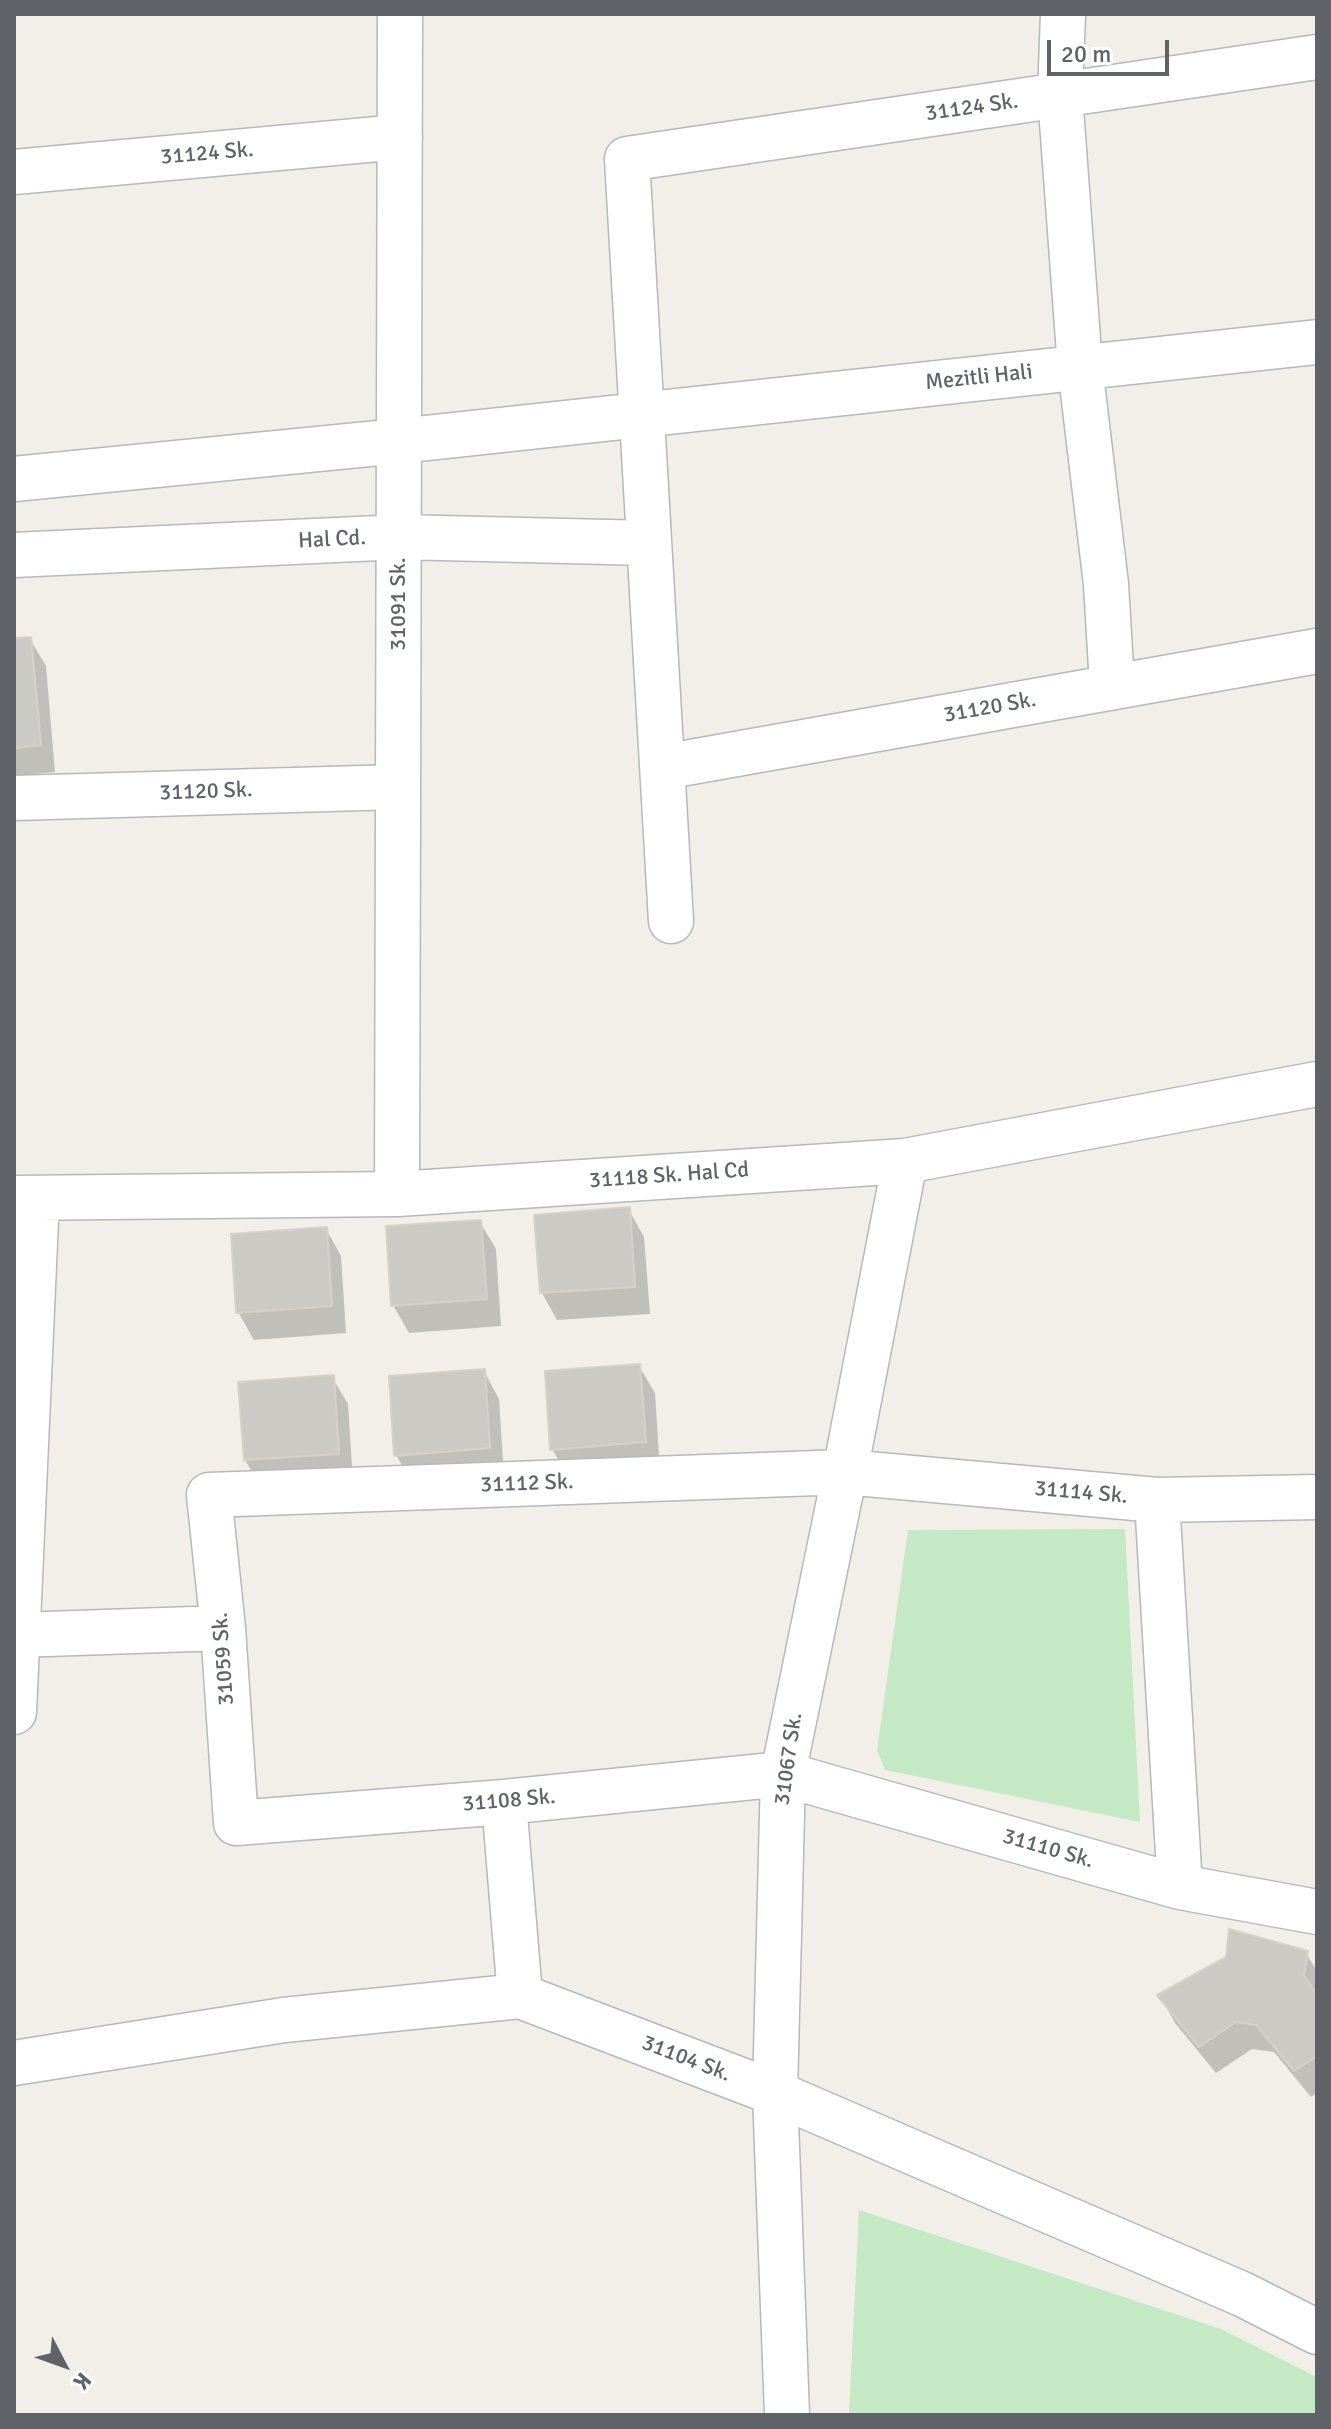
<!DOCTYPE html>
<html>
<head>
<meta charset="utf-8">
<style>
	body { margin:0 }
	#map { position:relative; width:1331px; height:2429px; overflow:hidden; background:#f1efe8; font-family:Signika,sans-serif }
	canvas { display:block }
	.frame { position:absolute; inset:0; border:16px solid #5f6368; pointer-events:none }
	.north { position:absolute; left:24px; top:2325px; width:80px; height:80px; -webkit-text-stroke:6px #fff; paint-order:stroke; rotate:131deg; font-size:22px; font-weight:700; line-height:32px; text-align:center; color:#5f6368 }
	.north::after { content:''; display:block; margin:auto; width:28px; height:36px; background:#5f6368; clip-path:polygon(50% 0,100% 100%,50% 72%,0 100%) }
	.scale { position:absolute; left:1047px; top:40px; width:122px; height:36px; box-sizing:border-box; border:4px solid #5f6368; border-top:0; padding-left:10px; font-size:24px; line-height:28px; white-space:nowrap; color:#5f6368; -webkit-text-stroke:6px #fff; paint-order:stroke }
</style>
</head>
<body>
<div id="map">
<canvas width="1331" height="2429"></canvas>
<div class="frame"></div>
<div class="north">K</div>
<div class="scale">20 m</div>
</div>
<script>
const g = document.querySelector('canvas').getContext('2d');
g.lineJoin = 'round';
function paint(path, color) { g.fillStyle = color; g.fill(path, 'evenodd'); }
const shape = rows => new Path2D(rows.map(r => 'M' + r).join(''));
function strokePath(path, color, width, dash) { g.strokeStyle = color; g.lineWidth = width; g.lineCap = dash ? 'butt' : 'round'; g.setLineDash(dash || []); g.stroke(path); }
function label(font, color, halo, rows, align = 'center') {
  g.font = font + ' Signika,sans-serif'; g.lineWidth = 7; g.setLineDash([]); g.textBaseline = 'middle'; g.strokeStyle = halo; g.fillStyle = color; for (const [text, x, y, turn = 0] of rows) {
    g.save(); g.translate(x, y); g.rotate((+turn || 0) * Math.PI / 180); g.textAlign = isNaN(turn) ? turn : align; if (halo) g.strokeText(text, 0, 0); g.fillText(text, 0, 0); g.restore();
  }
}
paint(shape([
	[1125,1529,1140,1822,885,1770,877,1750,908,1530],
	[859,2210,1221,2329,1317,2377,1317,2415,849,2415]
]), '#c5e8c5');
paint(shape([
	[30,639,46,666,55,772,14,776,14,640],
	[629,1210,644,1237,650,1314,557,1320,542,1293],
	[480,1222,496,1249,501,1326,409,1333,393,1305],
	[326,1229,341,1256,346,1333,254,1340,238,1312],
	[639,1366,655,1393,660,1470,568,1476,552,1449],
	[484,1371,499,1399,504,1476,412,1482,396,1455],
	[332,1377,348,1404,353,1481,261,1487,245,1460],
	[1306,1953,1317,1971,1317,2093,1311,2097,1274,2052,1252,2049,1216,2073,1175,2023,1160,1996]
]), '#0003');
const building = shape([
	[31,637,41,745,14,748,14,638,31,637],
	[630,1207,635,1287,540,1293,534,1215,630,1207],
	[481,1220,487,1299,391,1306,386,1226,481,1220],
	[327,1227,332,1306,236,1313,231,1234,327,1227],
	[640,1364,646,1442,550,1450,545,1371,640,1364],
	[485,1369,490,1448,394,1456,389,1376,485,1369],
	[334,1375,339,1454,244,1460,238,1382,334,1375],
	[1229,1929,1308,1951,1304,1976,1317,1994,1317,2056,1294,2071,1256,2025,1236,2022,1199,2047,1157,1995,1226,1957,1229,1929]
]);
paint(building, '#cccac5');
strokePath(building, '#d6d1c6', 2);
const minor = shape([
	[1063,14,1060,95,1080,367,1106,584,1112,685],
	[14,172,400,137],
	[14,479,399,441,1317,342],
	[14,555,400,537,649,543],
	[663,767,1317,651],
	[14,798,398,787],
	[671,921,627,159,1317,57],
	[397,1194,400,14],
	[14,1198,397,1194,905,1161,1317,1084],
	[1317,1497,1157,1500,845,1472,209,1495,223,1628,236,1823,504,1802,783,1774,1180,1887,1317,1912],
	[1157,1500,1180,1887],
	[17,1635,223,1628],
	[14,1712,37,1198],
	[504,1802,520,1996],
	[14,2063,284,2020,520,1996,775,2093,1242,2294,1317,2332],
	[787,2415,775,2093,783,1774,845,1472,905,1161]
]);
strokePath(minor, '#b5b8bc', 47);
strokePath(minor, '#fff', 44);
label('22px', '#5f6368', '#fff', [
	["31124 Sk.",972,108,-8],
	["31124 Sk.",207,154,-5],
	["Mezitli Hali",979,378,-6],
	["Hal Cd.",332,540,-3],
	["31091 Sk.",399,604,-90],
	["31120 Sk.",990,708,-10],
	["31120 Sk.",206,792,-2],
	["31118 Sk. Hal Cd",669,1176,-4],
	["31112 Sk.",527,1484,-2],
	["31114 Sk.",1081,1493,5],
	["31059 Sk.",224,1659,-94],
	["31067 Sk.",789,1759,-82],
	["31108 Sk.",509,1801,-5],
	["31110 Sk.",1048,1849,16],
	["31104 Sk.",686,2059,21]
]);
</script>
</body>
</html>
